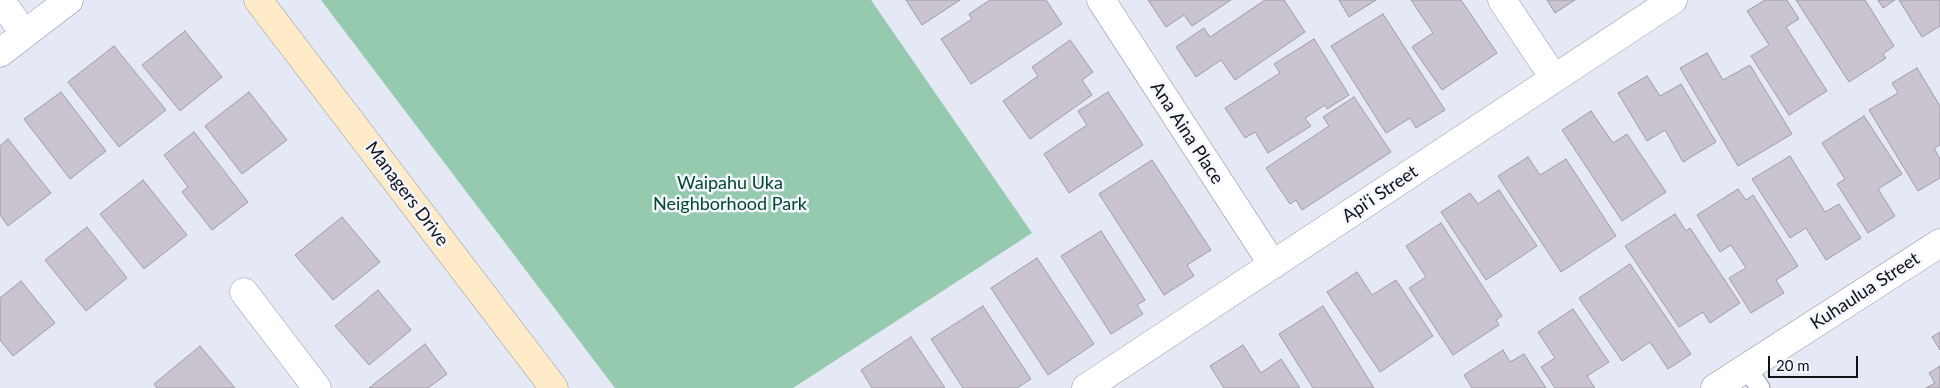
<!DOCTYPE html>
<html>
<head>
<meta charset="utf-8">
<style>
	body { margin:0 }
	#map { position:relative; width:1940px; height:388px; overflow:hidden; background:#e5e9f5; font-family:Lato,sans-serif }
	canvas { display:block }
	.scale { position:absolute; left:1768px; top:356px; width:90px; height:22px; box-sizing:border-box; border:2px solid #101215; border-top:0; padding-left:6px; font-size:15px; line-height:18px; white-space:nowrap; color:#101215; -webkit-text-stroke:4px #f4f6fd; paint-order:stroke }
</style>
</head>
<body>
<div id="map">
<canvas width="1940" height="388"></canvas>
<div class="scale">20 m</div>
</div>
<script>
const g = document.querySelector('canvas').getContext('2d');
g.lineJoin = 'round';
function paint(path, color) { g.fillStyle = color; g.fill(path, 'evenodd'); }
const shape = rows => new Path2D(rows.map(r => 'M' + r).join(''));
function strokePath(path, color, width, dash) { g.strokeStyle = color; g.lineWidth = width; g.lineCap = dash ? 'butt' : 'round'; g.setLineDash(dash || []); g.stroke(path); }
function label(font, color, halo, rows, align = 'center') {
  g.font = font + ' Lato,sans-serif'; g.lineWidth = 5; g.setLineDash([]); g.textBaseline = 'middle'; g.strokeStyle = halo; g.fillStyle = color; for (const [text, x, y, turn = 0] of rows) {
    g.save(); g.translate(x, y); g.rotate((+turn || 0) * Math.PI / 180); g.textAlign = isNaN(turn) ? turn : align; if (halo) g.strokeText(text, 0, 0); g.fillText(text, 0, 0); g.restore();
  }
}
paint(shape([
	[321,0,871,0,1032,233,793,388,615,388]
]), '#95caaf');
const building = shape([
	[906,0,960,0,922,25,906,0],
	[990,0,1046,0,1062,24,971,84,941,39,972,19,969,14,990,0],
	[1148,0,1231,0,1192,26,1184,15,1166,27,1148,0],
	[1265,0,1284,0,1305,32,1235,80,1221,60,1196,77,1176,47,1204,28,1210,37,1265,0],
	[1339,0,1376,0,1349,17,1339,0],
	[1411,0,1461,0,1497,53,1442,90,1412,47,1433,33,1411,0],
	[1547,0,1575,0,1555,13,1547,0],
	[1765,0,1787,0,1799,19,1786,27,1827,91,1789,115,1751,56,1769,45,1747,11,1765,0],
	[1796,0,1865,0,1894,46,1883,54,1886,58,1849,82,1796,0],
	[1878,0,1895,0,1883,8,1878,0],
	[1899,0,1940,0,1940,26,1922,37,1899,0],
	[1383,14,1445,110,1416,128,1410,118,1386,133,1331,46,1383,14],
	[185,31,222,77,180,111,142,65,185,31],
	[1314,39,1349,95,1327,109,1325,105,1305,118,1311,126,1268,153,1255,132,1245,138,1225,108,1280,73,1274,64,1314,39],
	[1070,40,1093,72,1082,80,1092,95,1030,139,1003,101,1038,76,1032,67,1070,40],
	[114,46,166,110,119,147,68,82,114,46],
	[1707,53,1723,80,1750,65,1792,134,1738,166,1680,68,1707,53],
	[1917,68,1940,106,1940,145,1934,148,1940,159,1940,178,1918,191,1869,110,1898,93,1892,83,1917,68],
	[1647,76,1660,96,1681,84,1716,142,1683,162,1665,130,1647,141,1618,93,1647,76],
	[61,92,106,151,70,179,24,119,61,92],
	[249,92,287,140,242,174,205,126,249,92],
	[1108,92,1143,145,1069,193,1044,154,1087,125,1078,111,1108,92],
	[1354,97,1391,152,1302,210,1296,200,1290,204,1266,168,1329,126,1323,117,1354,97],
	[1591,111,1613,143,1627,134,1666,192,1622,221,1562,130,1591,111],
	[1864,116,1902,174,1878,189,1895,216,1868,233,1837,184,1845,179,1822,143,1864,116],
	[194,132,248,202,212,230,182,192,188,187,164,155,194,132],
	[8,139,51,193,8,226,0,215,0,146,8,139],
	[1790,156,1825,212,1839,204,1861,238,1826,260,1806,228,1790,238,1752,179,1790,156],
	[1528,157,1540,175,1566,159,1616,236,1561,272,1498,176,1528,157],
	[1152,160,1211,250,1187,265,1194,276,1164,295,1099,194,1152,160],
	[143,180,187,235,144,269,100,214,143,180],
	[1738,189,1746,200,1753,195,1798,266,1776,280,1784,293,1751,313,1729,278,1746,268,1731,245,1720,252,1697,215,1738,189],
	[1499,190,1537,246,1486,280,1441,212,1470,193,1478,204,1499,190],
	[1675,214,1686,231,1690,228,1740,303,1710,323,1703,312,1679,327,1625,246,1675,214],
	[342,217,380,262,333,300,295,255,342,217],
	[1441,223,1502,316,1496,320,1499,325,1453,355,1409,288,1426,277,1406,246,1441,223],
	[87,227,127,278,86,311,45,260,87,227],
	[1101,231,1145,300,1137,305,1143,314,1111,334,1061,256,1101,231],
	[1037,258,1094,344,1048,375,991,288,1037,258],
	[1630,264,1691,354,1668,369,1650,342,1622,361,1579,298,1630,264],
	[1357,272,1372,295,1396,280,1433,336,1380,372,1327,292,1357,272],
	[21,281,55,323,13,356,0,340,0,298,21,281],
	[378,290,411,330,369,365,335,326,378,290],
	[983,306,1031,379,1017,388,963,388,931,339,983,306],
	[1323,306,1374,388,1313,388,1279,334,1323,306],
	[1573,309,1609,362,1587,376,1595,388,1555,388,1541,367,1555,358,1538,332,1573,309],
	[1940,332,1940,350,1932,337,1940,332],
	[911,337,945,388,872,388,861,370,911,337],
	[425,344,447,374,428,388,369,388,425,344],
	[1243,345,1261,373,1281,359,1300,388,1224,388,1210,366,1243,345],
	[200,346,235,388,157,388,154,384,200,346],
	[1503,350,1510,362,1524,354,1546,388,1472,388,1464,375,1503,350],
	[1940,366,1940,388,1926,388,1935,383,1929,373,1940,366]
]);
paint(building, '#c9c4cf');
strokePath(building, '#a09ba5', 1);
const lane = shape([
	[1746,367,1760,388]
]);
const street = shape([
	[0,0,25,34],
	[1101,0,1273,265],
	[1502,0,1554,78],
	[0,53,69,0],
	[244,292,317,388],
	[1086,388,1673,0],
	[1715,388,1940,243]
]);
const secondary = shape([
	[258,0,554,388]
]);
strokePath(lane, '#9397a2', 21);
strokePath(street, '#9397a2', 29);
strokePath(secondary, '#9397a2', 29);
strokePath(lane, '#fff', 19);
strokePath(street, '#fff', 28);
strokePath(secondary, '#ffebc8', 28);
label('18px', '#101215', '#f4f6fd', [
	["Ana Aina Place",1187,133,57],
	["Managers Drive",407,194,53],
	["Apiʻi Street",1380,194,-34],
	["Kuhaulua Street",1865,291,-33]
]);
label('18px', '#00472e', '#f4f6fd', [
	["Waipahu Uka",730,183],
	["Neighborhood Park",730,204]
]);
</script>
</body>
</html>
